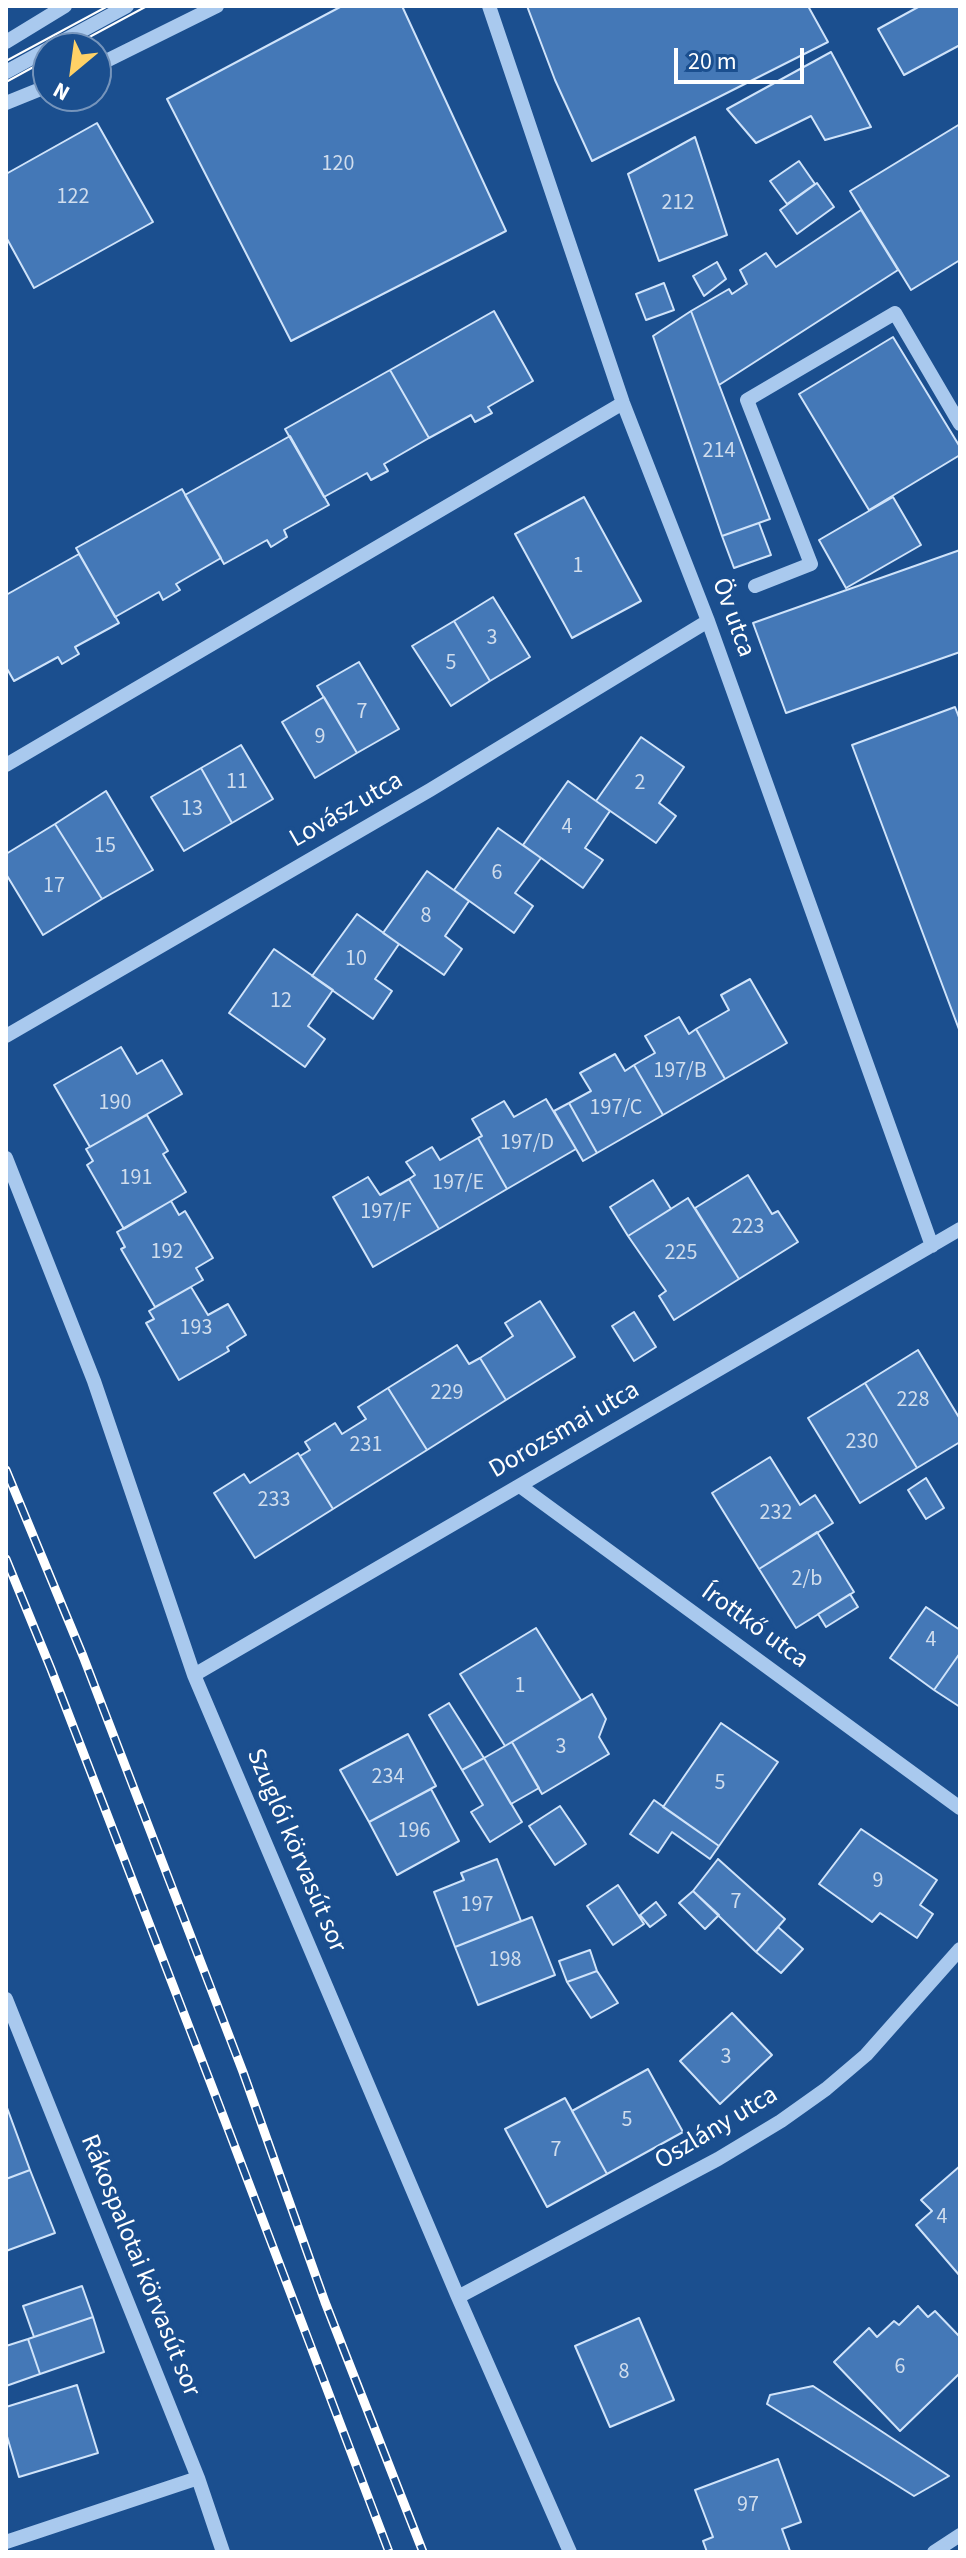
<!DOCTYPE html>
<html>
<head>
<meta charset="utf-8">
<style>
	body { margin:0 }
	#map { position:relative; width:966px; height:2558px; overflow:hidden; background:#1b4f8f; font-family:"Source Sans 3",sans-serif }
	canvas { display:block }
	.frame { position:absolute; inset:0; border:8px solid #fff; pointer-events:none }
	.north { position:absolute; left:32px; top:32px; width:80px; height:80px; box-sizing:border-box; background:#1b4f8f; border:2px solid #7695bc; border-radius:50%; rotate:209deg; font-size:22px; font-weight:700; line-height:32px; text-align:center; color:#fff }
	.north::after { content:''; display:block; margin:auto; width:28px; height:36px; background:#ffd166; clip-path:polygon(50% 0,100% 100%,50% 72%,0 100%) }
	.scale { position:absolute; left:674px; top:48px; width:130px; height:36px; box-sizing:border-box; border:4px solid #fff; border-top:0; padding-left:10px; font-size:24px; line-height:28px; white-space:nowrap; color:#fff; -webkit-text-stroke:6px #1b4f8f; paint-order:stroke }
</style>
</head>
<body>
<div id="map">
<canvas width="966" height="2558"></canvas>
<div class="frame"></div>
<div class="north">N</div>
<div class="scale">20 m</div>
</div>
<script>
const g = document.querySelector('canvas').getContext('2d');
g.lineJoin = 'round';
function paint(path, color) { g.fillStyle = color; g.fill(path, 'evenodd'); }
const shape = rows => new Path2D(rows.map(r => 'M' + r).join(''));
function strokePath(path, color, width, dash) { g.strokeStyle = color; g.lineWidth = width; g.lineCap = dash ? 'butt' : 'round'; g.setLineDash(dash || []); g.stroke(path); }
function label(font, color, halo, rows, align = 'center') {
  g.font = font + ' "Source Sans 3",sans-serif'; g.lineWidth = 8; g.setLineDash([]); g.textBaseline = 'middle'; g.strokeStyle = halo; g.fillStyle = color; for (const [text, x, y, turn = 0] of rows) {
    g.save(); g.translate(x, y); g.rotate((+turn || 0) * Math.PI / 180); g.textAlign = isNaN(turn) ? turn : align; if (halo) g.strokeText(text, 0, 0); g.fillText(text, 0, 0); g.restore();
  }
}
const building = shape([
	[342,6,402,6,506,231,291,341,167,99,342,6],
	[527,6,808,6,828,42,592,161,555,80,527,6],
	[920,6,960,6,960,45,904,75,878,29,920,6],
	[831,52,871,127,825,140,811,116,756,143,727,109,831,52],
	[97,123,153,222,34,288,6,237,6,174,97,123],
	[960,124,960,260,911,290,850,191,960,124],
	[695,137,727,235,659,261,628,174,695,137],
	[799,161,815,184,787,204,770,181,799,161],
	[817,183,834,207,797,234,780,210,817,183],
	[861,210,898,270,719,385,691,311,729,289,732,294,747,284,740,270,766,253,776,267,861,210],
	[717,262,726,279,704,296,693,276,717,262],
	[664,283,674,310,646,320,636,294,664,283],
	[494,311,533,381,488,407,492,413,475,422,471,415,429,438,390,370,494,311],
	[691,311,770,519,722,536,653,336,691,311],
	[893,337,960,447,960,455,869,510,799,394,893,337],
	[390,370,429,438,384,464,388,471,371,480,367,473,324,497,285,429,390,370],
	[290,436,329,505,284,530,287,537,271,547,267,540,224,564,185,495,290,436],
	[182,489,221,558,176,584,180,590,163,600,159,592,115,617,76,548,182,489],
	[584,497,641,601,572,638,515,534,584,497],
	[893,497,921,545,846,588,819,540,893,497],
	[759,523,771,555,734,568,722,536,759,523],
	[960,550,960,652,786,713,753,623,960,550],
	[79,554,119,623,75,647,79,654,62,664,58,657,14,681,6,667,6,595,79,554],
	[493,597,530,657,490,681,454,621,493,597],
	[454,621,490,681,451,706,412,646,454,621],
	[359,662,399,729,357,753,317,686,359,662],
	[324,697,357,753,315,778,282,722,324,697],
	[955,707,960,720,960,1032,852,745,955,707],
	[641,737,684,767,659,803,676,816,656,843,596,801,641,737],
	[241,745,273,799,232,823,201,768,241,745],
	[201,768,232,823,184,851,151,797,201,768],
	[568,781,610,811,585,848,603,860,583,888,523,845,568,781],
	[106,791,153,870,102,899,55,824,106,791],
	[55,824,102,899,43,935,6,874,6,854,55,824],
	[498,828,541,858,515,893,533,906,514,933,454,890,498,828],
	[427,871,469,901,445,936,462,949,444,975,383,933,427,871],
	[357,914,399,944,375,979,392,991,373,1019,312,976,357,914],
	[274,949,333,990,308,1026,325,1039,305,1067,229,1013,274,949],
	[750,979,787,1043,725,1079,696,1029,729,1010,721,995,750,979],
	[679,1017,689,1034,696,1029,725,1079,663,1115,634,1065,655,1053,645,1036,679,1017],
	[121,1047,137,1074,162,1060,182,1094,90,1147,54,1085,121,1047],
	[615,1054,625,1071,634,1065,663,1115,597,1153,569,1103,591,1091,580,1073,615,1054],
	[546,1099,576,1149,507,1189,478,1138,482,1136,472,1119,504,1101,514,1117,546,1099],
	[569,1103,597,1153,583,1161,554,1111,569,1103],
	[147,1115,168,1151,163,1154,186,1192,124,1229,87,1165,93,1161,86,1149,147,1115],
	[478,1138,507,1189,439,1229,409,1179,415,1175,406,1162,432,1147,440,1160,478,1138],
	[748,1175,772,1214,778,1211,798,1242,739,1279,695,1208,748,1175],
	[368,1177,380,1195,409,1179,439,1229,373,1267,333,1197,368,1177],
	[653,1180,671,1209,628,1236,610,1207,653,1180],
	[688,1198,739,1279,674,1320,659,1296,666,1291,628,1236,688,1198],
	[171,1201,179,1215,185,1211,213,1258,196,1268,203,1280,155,1307,121,1249,125,1247,117,1232,171,1201],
	[191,1287,208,1315,228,1304,246,1335,227,1347,229,1351,179,1380,146,1323,154,1319,149,1311,191,1287],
	[540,1301,575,1357,506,1400,480,1358,513,1336,505,1323,540,1301],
	[634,1312,656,1347,634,1361,612,1326,634,1312],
	[457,1345,469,1364,480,1358,506,1400,427,1450,388,1388,457,1345],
	[918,1350,960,1419,960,1442,917,1468,865,1383,918,1350],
	[865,1383,917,1468,860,1503,808,1418,865,1383],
	[388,1388,427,1450,333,1509,300,1456,310,1450,305,1442,335,1423,342,1434,366,1419,358,1407,388,1388],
	[298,1453,333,1509,255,1558,214,1493,244,1474,250,1483,298,1453],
	[770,1457,800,1505,815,1495,833,1523,759,1569,712,1493,770,1457],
	[926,1478,944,1508,926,1519,908,1490,926,1478],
	[817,1532,854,1592,796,1628,759,1569,817,1532],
	[850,1594,858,1607,826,1627,818,1614,850,1594],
	[926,1607,960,1630,960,1653,934,1690,890,1658,926,1607],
	[536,1628,581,1700,505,1746,460,1674,536,1628],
	[960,1653,960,1707,934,1690,960,1653],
	[592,1694,606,1719,599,1737,609,1754,542,1794,512,1742,592,1694],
	[449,1703,484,1758,462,1770,429,1715,449,1703],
	[721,1723,778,1762,719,1846,663,1807,721,1723],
	[408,1734,436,1786,369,1822,340,1770,408,1734],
	[512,1742,539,1788,511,1804,484,1758,512,1742],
	[484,1758,522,1822,490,1842,471,1812,483,1805,462,1770,484,1758],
	[431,1789,459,1841,397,1875,369,1822,431,1789],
	[654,1800,719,1846,710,1859,672,1832,658,1853,630,1834,654,1800],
	[560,1806,586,1844,555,1865,529,1826,560,1806],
	[861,1829,937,1880,920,1905,933,1914,917,1938,880,1913,872,1922,819,1884,861,1829],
	[497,1859,521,1921,455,1947,434,1892,464,1880,461,1873,497,1859],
	[718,1859,785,1919,756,1952,693,1891,718,1859],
	[618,1885,644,1924,613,1945,587,1906,618,1885],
	[693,1891,719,1915,705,1929,679,1903,693,1891],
	[656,1902,666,1915,650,1927,640,1915,656,1902],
	[532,1917,555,1975,478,2005,455,1947,532,1917],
	[778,1927,803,1949,781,1973,756,1952,778,1927],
	[590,1950,597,1971,567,1982,559,1961,590,1950],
	[597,1971,618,2003,591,2018,567,1982,597,1971],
	[732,2013,772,2055,720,2104,680,2061,732,2013],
	[648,2069,683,2132,607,2174,572,2111,648,2069],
	[565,2098,607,2174,547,2207,505,2129,565,2098],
	[6,2105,30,2170,6,2179,6,2105],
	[960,2166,960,2276,916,2225,932,2211,921,2200,960,2166],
	[30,2170,55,2233,6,2251,6,2179,30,2170],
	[82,2286,93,2317,34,2337,23,2306,82,2286],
	[918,2306,928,2317,935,2311,960,2337,960,2373,900,2431,834,2362,869,2328,877,2337,894,2321,899,2325,918,2306],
	[93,2317,104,2352,40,2374,28,2339,93,2317],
	[639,2318,674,2400,610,2427,575,2346,639,2318],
	[28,2339,40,2374,6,2386,6,2346,28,2339],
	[77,2385,98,2453,19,2477,6,2433,6,2407,77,2385],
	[813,2386,949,2476,914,2496,767,2404,770,2395,813,2386],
	[778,2459,801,2522,782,2529,790,2551,707,2552,703,2541,713,2537,695,2490,778,2459]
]);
paint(building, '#4478b7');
strokePath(building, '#cfe3fa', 2);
strokePath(shape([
	[489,6,623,403,708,621,932,1246],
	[6,42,65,6],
	[50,48,127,6],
	[96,66,217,6],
	[6,72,48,49],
	[6,103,48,86],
	[755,586,811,564,747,400,895,313,960,424],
	[6,765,623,403],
	[6,1036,430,790,708,621],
	[6,1158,94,1381,194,1675,458,2297,570,2552],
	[520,1486,960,1808],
	[194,1675,960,1229],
	[6,1999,198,2478,223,2552],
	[458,2297,718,2159,781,2121,826,2089,866,2055,960,1949],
	[6,2542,198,2478],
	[934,2552,960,2535]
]), '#a9c9ee', 14);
strokePath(shape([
	[69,48,147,6],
	[6,61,108,6],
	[6,82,48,59]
]), '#fff', 2);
const rail = shape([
	[6,1470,83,1656,243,2072,325,2302,423,2552],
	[6,1559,51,1669,211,2084,389,2552]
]);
strokePath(rail, '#fff', 9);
strokePath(rail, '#1b4f8f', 6, [18]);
label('22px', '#d0dded', null, [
	["120",338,165],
	["122",73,198],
	["212",678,204],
	["214",719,452],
	["1",578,567],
	["3",492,639],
	["5",451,664],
	["7",362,713],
	["9",320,738],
	["11",237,783],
	["2",640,784],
	["13",192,810],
	["4",567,828],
	["15",105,847],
	["6",497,874],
	["17",54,887],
	["8",426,917],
	["10",356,960],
	["12",281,1002],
	["197/B",680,1072],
	["190",115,1104],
	["197/C",616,1109],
	["197/D",527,1144],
	["191",136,1179],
	["197/E",458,1184],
	["197/F",386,1213],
	["223",748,1228],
	["192",167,1253],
	["225",681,1254],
	["193",196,1329],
	["229",447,1394],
	["228",913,1401],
	["230",862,1443],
	["231",366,1446],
	["233",274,1501],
	["232",776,1514],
	["2/b",807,1580],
	["4",931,1641],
	["1",520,1687],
	["3",561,1748],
	["234",388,1778],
	["5",720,1784],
	["196",414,1832],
	["9",878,1882],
	["7",736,1903],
	["197",477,1906],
	["198",505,1961],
	["3",726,2058],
	["5",627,2121],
	["7",556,2151],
	["4",942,2218],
	["6",900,2368],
	["8",624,2373],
	["97",748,2506]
]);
label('26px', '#fff', '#1b4f8f', [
	["Öv utca",732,618,70],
	["Lovász utca",347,811,-30],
	["Dorozsmai utca",565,1431,-30],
	["Írottkő utca",754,1627,36],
	["Szuglói körvasút sor",295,1851,67],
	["Oszlány utca",717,2129,-31],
	["Rákospalotai körvasút sor",139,2266,68]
]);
</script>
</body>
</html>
